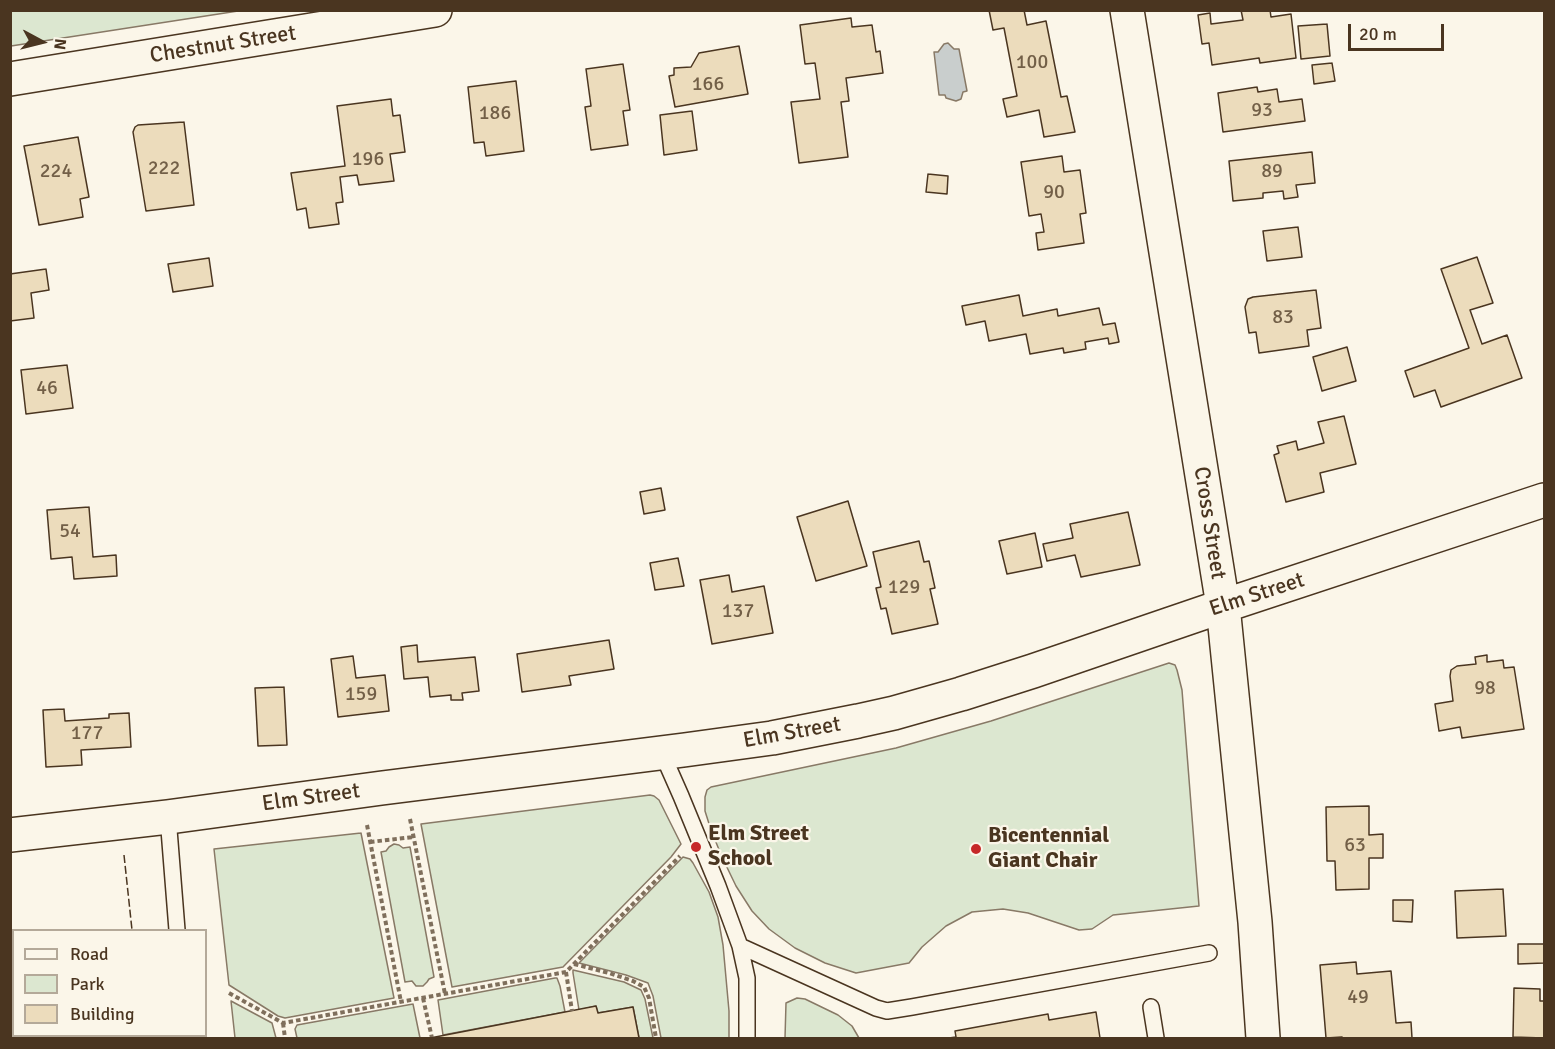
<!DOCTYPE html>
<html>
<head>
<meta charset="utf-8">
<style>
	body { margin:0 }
	#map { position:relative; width:1555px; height:1049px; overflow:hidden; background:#fbf6e9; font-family:Signika,sans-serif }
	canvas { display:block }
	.frame { position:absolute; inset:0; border:12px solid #4a3520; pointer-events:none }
	.legend { position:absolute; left:12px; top:929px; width:195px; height:108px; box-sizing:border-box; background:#fbf6e9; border:2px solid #b4a999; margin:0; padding:8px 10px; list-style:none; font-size:18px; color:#4a3520 }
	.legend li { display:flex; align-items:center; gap:12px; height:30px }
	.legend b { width:30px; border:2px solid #b4a999 }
	.north { position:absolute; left:12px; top:12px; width:60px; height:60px; -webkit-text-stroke:4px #fbf6e9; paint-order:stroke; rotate:97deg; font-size:16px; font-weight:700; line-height:24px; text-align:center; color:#4a3520 }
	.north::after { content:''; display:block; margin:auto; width:21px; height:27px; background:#4a3520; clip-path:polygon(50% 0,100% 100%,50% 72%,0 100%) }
	.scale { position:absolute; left:1348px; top:24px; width:96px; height:27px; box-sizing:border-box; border:3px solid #4a3520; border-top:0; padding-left:8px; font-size:18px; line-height:21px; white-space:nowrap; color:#4a3520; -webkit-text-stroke:4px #fbf6e9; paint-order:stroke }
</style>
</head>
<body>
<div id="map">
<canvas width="1555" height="1049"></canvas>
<div class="frame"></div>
<ul class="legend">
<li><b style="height:8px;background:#fbf6e9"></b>Road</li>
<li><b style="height:16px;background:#dce7d0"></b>Park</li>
<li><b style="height:16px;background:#ecdcbc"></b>Building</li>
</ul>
<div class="north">N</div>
<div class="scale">20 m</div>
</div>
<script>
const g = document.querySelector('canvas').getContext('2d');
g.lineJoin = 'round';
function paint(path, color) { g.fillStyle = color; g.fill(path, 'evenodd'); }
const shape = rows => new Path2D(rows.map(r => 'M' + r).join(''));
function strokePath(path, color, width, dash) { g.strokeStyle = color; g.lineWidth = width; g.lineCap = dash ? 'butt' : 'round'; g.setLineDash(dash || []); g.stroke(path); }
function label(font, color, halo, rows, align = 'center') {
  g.font = font + ' Signika,sans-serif'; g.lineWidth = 4.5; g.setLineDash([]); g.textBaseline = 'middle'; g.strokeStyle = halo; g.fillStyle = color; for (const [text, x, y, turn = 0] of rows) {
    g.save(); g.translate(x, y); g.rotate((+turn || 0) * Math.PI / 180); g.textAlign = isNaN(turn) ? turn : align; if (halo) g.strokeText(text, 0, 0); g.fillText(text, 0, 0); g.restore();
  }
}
const green = shape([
	[11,10,238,10,238,11,11,46,11,10],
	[1169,663,1175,665,1177,670,1182,690,1199,906,1113,915,1092,929,1079,930,1028,913,1003,909,972,912,946,926,922,947,909,963,856,973,825,963,795,948,769,929,752,911,736,886,722,857,711,830,705,811,705,797,707,790,711,787,896,748,991,721,1169,663],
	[650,795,654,796,659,800,681,844,671,857,563,967,452,987,421,824,650,795],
	[361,833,394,998,285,1018,278,1016,229,985,214,849,361,833],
	[394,844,399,845,403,848,410,847,434,977,429,979,427,982,423,986,416,986,412,981,405,982,381,852,386,851,389,847,394,844],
	[683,857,690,859,693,863,709,892,718,917,723,945,729,1011,729,1038,661,1038,653,996,648,983,626,975,579,963,683,857],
	[573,970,624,982,641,990,645,999,653,1038,639,1038,633,1007,598,1013,596,1006,579,1010,573,973,573,970],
	[555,978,557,978,560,986,565,1012,443,1035,438,1000,555,978],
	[797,998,805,999,838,1015,852,1026,859,1038,785,1038,786,1003,797,998],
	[231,1001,272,1023,276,1038,235,1038,231,1001],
	[413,1004,420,1038,297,1038,295,1029,297,1025,413,1004]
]);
paint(green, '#dce7d0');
strokePath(green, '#887966', 1.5);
const water = shape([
	[948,43,954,49,959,49,967,91,963,92,961,99,956,101,946,98,945,95,939,95,934,52,938,52,944,44,948,43]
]);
paint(water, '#c9cecd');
strokePath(water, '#887966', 1.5);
const building = shape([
	[989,10,1024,10,1027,25,1046,21,1061,97,1067,96,1075,132,1044,137,1039,110,1007,117,1003,99,1017,96,1004,28,993,30,989,10],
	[1241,10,1270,10,1271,17,1291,14,1296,58,1260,63,1259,58,1212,65,1209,43,1202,44,1198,15,1210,13,1211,24,1243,20,1241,10],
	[851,18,852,27,872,25,876,52,880,51,883,73,846,78,849,101,841,102,848,157,799,163,791,102,820,99,815,63,805,64,800,25,851,18],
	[1327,24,1330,56,1301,59,1298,26,1327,24],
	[739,46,748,94,675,107,669,76,674,75,674,68,691,67,699,53,739,46],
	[1332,63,1335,81,1314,84,1312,65,1332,63],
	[623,64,630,110,623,111,628,145,591,150,585,107,591,106,586,69,623,64],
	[516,81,524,151,486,156,484,142,474,143,468,87,516,81],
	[1257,87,1258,92,1277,89,1279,102,1302,99,1305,121,1223,132,1218,93,1257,87],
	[391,99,393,116,400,115,405,152,390,154,394,181,359,185,357,175,340,177,343,202,336,203,339,224,309,228,306,208,297,210,291,173,345,166,337,106,391,99],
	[692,111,697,150,664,155,660,115,692,111],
	[184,122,194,205,146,211,133,132,135,127,138,125,184,122],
	[78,137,89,197,80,199,83,217,39,225,24,146,78,137],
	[1312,152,1315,183,1296,185,1298,197,1284,199,1283,191,1263,193,1263,198,1233,201,1229,161,1312,152],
	[1062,156,1064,172,1080,170,1086,213,1080,214,1084,243,1038,250,1036,233,1044,232,1041,214,1029,216,1021,162,1062,156],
	[928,174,948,176,947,194,926,192,928,174],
	[1298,227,1302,257,1267,261,1263,231,1298,227],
	[1477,257,1493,303,1470,310,1482,344,1507,335,1522,378,1441,407,1435,390,1414,397,1405,371,1469,348,1441,269,1477,257],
	[209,258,213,286,173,292,168,264,209,258],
	[46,269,49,290,31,293,34,318,10,321,10,274,46,269],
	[1316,290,1321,328,1307,330,1309,346,1259,353,1256,332,1249,333,1245,307,1248,299,1253,297,1316,290],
	[1019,295,1023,316,1057,309,1058,316,1099,308,1103,325,1115,323,1119,342,1109,344,1108,338,1085,342,1086,349,1064,353,1063,348,1030,354,1026,334,989,341,985,321,966,325,962,306,1019,295],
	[1347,347,1356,381,1322,391,1313,357,1347,347],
	[67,365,73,408,26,414,21,370,67,365],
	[1344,416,1356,464,1320,473,1324,492,1286,502,1274,455,1279,453,1277,446,1296,441,1298,450,1324,443,1318,422,1344,416],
	[661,488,665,510,644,514,640,492,661,488],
	[848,501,867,566,816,581,797,517,848,501],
	[89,507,93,557,116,555,117,576,74,579,72,557,51,559,47,510,89,507],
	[1128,512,1140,565,1081,577,1075,555,1047,561,1043,544,1073,538,1070,524,1128,512],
	[1035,533,1042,567,1007,574,999,541,1035,533],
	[919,541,924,562,929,561,935,588,930,589,938,624,892,634,886,608,881,609,876,588,881,587,873,552,919,541],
	[678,558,684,586,655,590,650,563,678,558],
	[729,575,732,592,764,586,773,633,712,644,700,580,729,575],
	[609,640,614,669,569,676,571,685,522,692,517,654,609,640],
	[417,645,418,662,475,657,479,691,462,693,463,700,451,700,451,695,430,697,428,677,404,679,401,647,417,645],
	[1487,655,1487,662,1503,660,1504,668,1514,667,1524,729,1462,738,1460,727,1439,731,1435,704,1453,701,1450,676,1451,670,1457,666,1476,664,1475,657,1487,655],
	[353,656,356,678,385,675,389,711,338,717,331,659,353,656],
	[284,687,287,745,258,746,255,688,284,687],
	[64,709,65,721,109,718,109,714,129,713,131,747,81,750,82,765,46,767,43,710,64,709],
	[1369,806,1369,835,1383,834,1383,858,1369,858,1369,889,1336,890,1335,861,1327,861,1326,807,1369,806],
	[1503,889,1506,936,1457,938,1455,891,1503,889],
	[1393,900,1413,900,1412,922,1393,921,1393,900],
	[1518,944,1544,944,1544,963,1518,964,1518,944],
	[1356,962,1357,974,1391,971,1396,1023,1411,1022,1412,1038,1343,1038,1342,1037,1326,1038,1320,965,1356,962],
	[1514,988,1540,989,1540,1001,1544,1001,1544,1038,1513,1037,1514,988],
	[596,1006,598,1013,633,1007,639,1038,430,1038,596,1006],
	[1096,1012,1100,1038,949,1038,956,1037,955,1031,1048,1014,1049,1020,1096,1012]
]);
paint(building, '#ecdcbc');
strokePath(building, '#4a3520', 1.5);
const lane = shape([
	[662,753,681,796,718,886,740,946,747,978,747,1038],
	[168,817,177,930],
	[740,946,876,1008,887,1011,912,1007,1209,953],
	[1151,1007,1156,1038],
	[186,1036,186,1038]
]);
const secondary = shape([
	[1127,10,1223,606,1255,922,1263,1038],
	[10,79,435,10],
	[10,835,168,817,382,788,684,750,772,738,858,721,894,713,961,694,1033,671,1223,606,1544,500]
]);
strokePath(lane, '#4a3520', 18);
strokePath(secondary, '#4a3520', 36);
strokePath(shape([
	[410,819,445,994],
	[367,825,401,1002],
	[370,842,413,837],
	[574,964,609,973,633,981,644,987,649,998,656,1038],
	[566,972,572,1011],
	[229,993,283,1023,566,972,680,856],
	[423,998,432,1038],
	[283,1023,285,1038]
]), '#7f6f5c', 4, [4.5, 3]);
strokePath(lane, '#fbf6e9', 15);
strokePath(secondary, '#fbf6e9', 33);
strokePath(shape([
	[124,855,132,930],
	[142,1036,142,1038]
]), '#4a3520', 1.5, [8, 3]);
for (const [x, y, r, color] of [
	[696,847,6,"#c62828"],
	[976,849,6,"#c62828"]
]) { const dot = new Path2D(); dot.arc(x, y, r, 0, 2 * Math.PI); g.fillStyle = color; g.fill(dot); strokePath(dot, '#fbf6e9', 2); }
label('20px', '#725f47', null, [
	["100",1032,63],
	["166",708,85],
	["93",1262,111],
	["186",495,114],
	["196",368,160],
	["222",164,169],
	["224",56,172],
	["89",1272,172],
	["90",1054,193],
	["83",1283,318],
	["46",47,389],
	["54",70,532],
	["129",904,588],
	["137",738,612],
	["98",1485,689],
	["159",361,695],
	["177",87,734],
	["63",1355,846],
	["49",1358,998]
]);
label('22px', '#4a3520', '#fbf6e9', [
	["Chestnut Street",223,45,-9],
	["Cross Street",1209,523,81],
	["Elm Street",1257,595,-18],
	["Elm Street",792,733,-10],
	["Elm Street",311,798,-8]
]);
label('bold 22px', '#4a3520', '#fbf6e9', [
	["Elm Street",708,834],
	["School",708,859],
	["Bicentennial",988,836],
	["Giant Chair",988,861]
], 'left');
</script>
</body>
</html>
